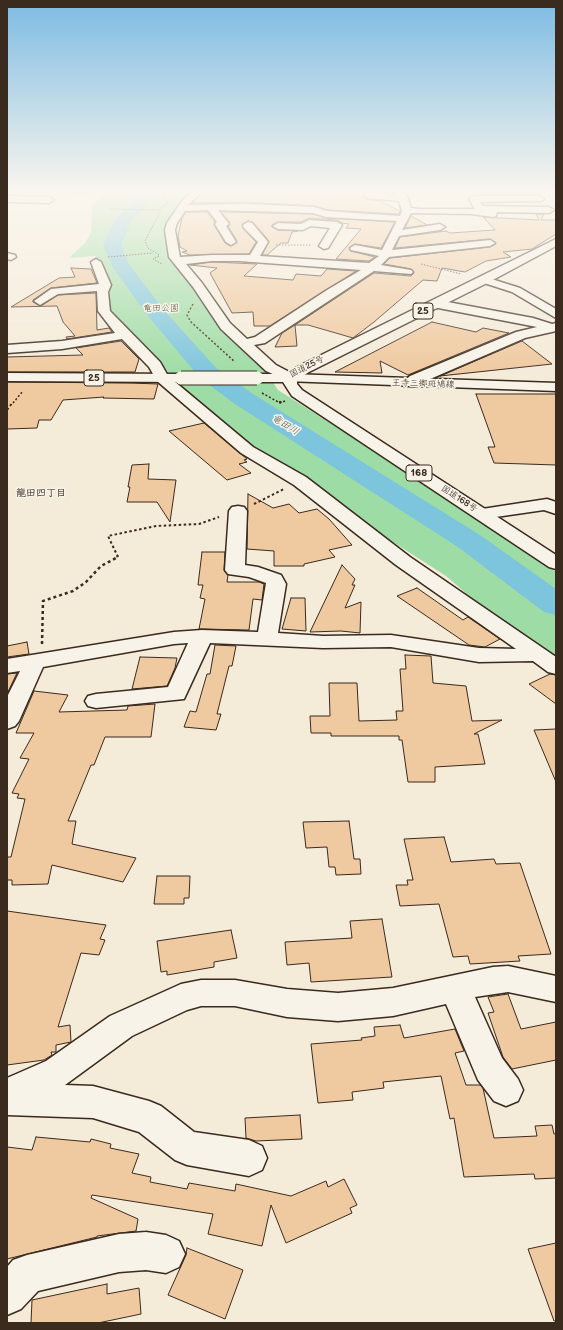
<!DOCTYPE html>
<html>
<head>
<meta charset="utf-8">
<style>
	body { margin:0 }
	#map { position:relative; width:563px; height:1330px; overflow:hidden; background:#f5ebd9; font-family:"Balsamiq Sans",sans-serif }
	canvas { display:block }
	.frame { position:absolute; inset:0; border:8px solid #3b2a1e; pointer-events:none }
</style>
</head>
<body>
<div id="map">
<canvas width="563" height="1330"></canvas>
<div class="frame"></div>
</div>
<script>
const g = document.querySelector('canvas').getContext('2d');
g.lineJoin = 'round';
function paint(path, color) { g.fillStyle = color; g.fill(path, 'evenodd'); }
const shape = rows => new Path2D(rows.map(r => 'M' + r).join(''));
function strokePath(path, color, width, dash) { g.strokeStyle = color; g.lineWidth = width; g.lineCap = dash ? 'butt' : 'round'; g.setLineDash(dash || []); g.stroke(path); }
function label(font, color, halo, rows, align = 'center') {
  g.font = font + ' "Balsamiq Sans","Klee One",sans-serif'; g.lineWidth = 3; g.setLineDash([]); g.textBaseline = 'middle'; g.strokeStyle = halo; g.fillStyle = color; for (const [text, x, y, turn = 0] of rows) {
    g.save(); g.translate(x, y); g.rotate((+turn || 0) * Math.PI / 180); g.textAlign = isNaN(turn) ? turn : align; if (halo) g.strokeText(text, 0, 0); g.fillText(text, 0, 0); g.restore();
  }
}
paint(shape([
	[110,190,198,190,189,196,170,217,167,229,168,251,263,368,278,390,442,494,556,572,556,657,490,614,446,576,365,524,252,448,191,397,162,365,138,344,114,317,108,305,108,283,96,256,69,258,85,243,91,233,92,205]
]), '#9edca5');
paint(shape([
	[147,190,163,190,131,221,121,245,128,263,163,309,216,368,253,394,480,535,556,589,556,615,544,612,458,547,235,404,200,378,149,317,113,268,103,245,118,216,147,190]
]), '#7cc5dc');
const building = shape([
	[205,190,304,190,364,192,362,196,367,199,380,201,400,211,399,214,327,210,314,206,245,202,192,203,205,190],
	[518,190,537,190,541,196,521,194,518,190],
	[186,212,207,212,215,222,214,225,225,243,230,246,237,241,228,226,230,223,221,212,313,214,326,218,395,222,381,248,355,244,349,248,351,251,375,257,369,261,336,259,361,229,346,228,349,224,342,223,337,220,309,218,301,222,278,222,272,225,272,227,278,230,298,231,292,232,288,243,281,243,267,255,262,255,269,241,253,222,248,221,242,224,243,228,256,242,249,254,190,255,182,252,187,251,180,247,178,236,182,218,186,212],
	[536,214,544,214,541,220,556,220,556,234,532,249,503,252,511,257,486,261,465,272,442,268,437,281,423,280,374,322,353,338,308,325,295,325,374,273,411,276,414,273,411,269,384,264,390,258,490,247,496,244,490,239,395,248,400,237,446,231,450,233,495,230,483,217,539,220,536,214],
	[411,216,427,225,405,228,411,216],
	[212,262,257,264,244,276,293,280,296,274,321,276,327,269,356,271,270,326,254,326,253,312,232,313,210,273,217,268,190,265,212,262],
	[71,268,91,269,97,283,51,288,33,300,33,302,41,306,58,295,96,293,97,330,109,328,112,332,67,339,66,337,75,336,63,322,57,306,11,307,59,278,75,277,71,268],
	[432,322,476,332,483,328,509,333,408,375,380,361,382,373,335,372,432,322],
	[295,325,297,346,275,347,282,333,295,325],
	[121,341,139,359,135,372,7,372,7,357,83,355,76,348,121,341],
	[522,341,552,364,440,376,522,341],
	[7,382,131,383,158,384,154,399,103,398,104,397,63,400,51,420,39,420,37,428,7,429,7,382],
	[476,394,556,394,556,465,494,463,488,447,495,447,476,394],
	[204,423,247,459,244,460,247,462,239,464,251,473,227,480,169,431,204,423],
	[149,464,148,479,176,480,170,522,157,502,127,502,130,487,128,487,132,465,149,464],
	[248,494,273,508,289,504,299,513,317,509,329,519,352,545,329,550,335,557,304,564,304,566,274,566,274,551,247,549,248,494],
	[202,552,225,552,224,570,228,575,227,582,259,582,264,584,262,600,253,599,249,630,199,629,205,599,200,598,203,585,198,585,202,552],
	[342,565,355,579,352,585,355,585,345,608,361,602,360,633,341,631,310,632,342,565],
	[417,588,463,620,468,617,500,639,485,647,469,645,397,596,417,588],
	[291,598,305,598,306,631,282,629,291,598],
	[27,642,29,654,7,657,7,646,27,642],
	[215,645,236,646,232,666,229,666,217,714,221,714,216,730,184,727,190,711,196,712,207,674,210,674,215,645],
	[405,655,431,656,433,683,466,686,472,721,502,720,474,734,478,734,485,764,435,767,435,782,408,782,402,740,399,740,399,736,331,736,331,733,311,733,310,716,330,716,329,683,357,683,359,721,397,720,396,711,403,711,400,669,406,669,405,655],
	[140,657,177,658,175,668,167,686,132,689,140,657],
	[17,673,7,694,7,674,17,673],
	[550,674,556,675,556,704,529,684,550,674],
	[34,691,68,695,59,712,127,710,128,706,155,704,151,737,105,737,94,765,91,765,68,821,76,821,72,844,136,858,123,882,52,865,48,884,12,885,12,880,7,880,7,857,11,857,25,799,17,798,19,794,12,793,29,759,20,758,34,733,16,733,34,691],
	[556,729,556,782,534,730,556,729],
	[349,821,354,859,360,859,361,874,336,875,335,867,329,867,327,847,306,848,303,822,349,821],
	[444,837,451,862,494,859,496,864,520,863,551,954,518,956,520,961,470,964,468,956,453,957,439,904,400,906,396,885,408,885,407,880,413,880,404,839,444,837],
	[157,876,190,876,189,898,184,898,184,904,154,904,157,876],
	[7,911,106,925,100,939,105,940,99,955,81,953,58,1027,70,1025,71,1042,56,1045,56,1052,51,1052,52,1055,44,1060,7,1065,7,911],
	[382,919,392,977,311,982,309,963,287,965,285,942,352,938,350,921,382,919],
	[231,930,237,958,214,962,214,967,167,975,167,971,161,972,157,941,231,930],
	[508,994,521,1029,556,1022,556,1060,512,1069,503,1057,488,1013,494,1012,488,997,508,994],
	[400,1025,404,1038,455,1029,464,1051,455,1053,466,1085,480,1085,483,1088,494,1138,537,1136,535,1126,552,1125,554,1134,556,1134,556,1178,535,1179,534,1174,464,1177,454,1118,450,1119,441,1076,383,1082,384,1088,352,1092,353,1100,318,1103,311,1044,362,1040,361,1038,375,1036,374,1027,400,1025],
	[300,1115,302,1139,256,1141,246,1138,245,1118,300,1115],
	[36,1137,90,1142,91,1139,111,1144,110,1148,139,1154,132,1173,151,1177,150,1182,187,1189,189,1183,235,1191,236,1184,291,1196,326,1181,328,1187,344,1179,357,1205,350,1208,352,1213,286,1243,271,1205,262,1246,208,1234,213,1214,92,1195,91,1198,138,1219,136,1231,97,1236,97,1237,7,1259,7,1147,32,1150,36,1137],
	[556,1243,556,1321,554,1321,528,1249,556,1243],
	[187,1248,243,1270,225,1319,168,1295,186,1255,187,1248],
	[107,1284,107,1294,139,1288,141,1314,98,1323,31,1323,32,1300,107,1284]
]);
paint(building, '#efc99f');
strokePath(building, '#3b2a1e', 1);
const minor = shape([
	[73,190,83,190,79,193,73,190],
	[194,190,204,190,188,205,245,204,314,207,327,211,400,216,402,211,399,201,368,198,363,195,368,192,396,195,392,190,401,190,407,196,411,208,419,209,475,209,469,199,474,196,539,196,544,199,542,201,480,202,483,206,549,207,554,210,549,213,497,212,496,216,493,217,472,214,411,213,402,230,440,224,445,227,440,230,399,236,392,250,490,240,495,243,490,246,389,257,381,265,411,270,413,272,411,274,374,271,265,343,254,345,276,365,295,375,297,378,295,381,290,382,266,371,221,329,193,287,169,257,165,230,167,223,182,201,194,190],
	[208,210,217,222,215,224,226,242,231,245,236,242,226,226,229,224,218,210,313,213,326,217,397,221,382,250,355,245,350,248,351,250,379,256,369,263,260,256,268,242,252,223,248,222,243,225,244,228,258,242,250,255,212,255,180,257,175,230,177,223,185,211,208,210],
	[212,261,239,261,361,270,327,290,255,337,247,339,230,323,202,283,186,264,212,261],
	[7,196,49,197,54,200,49,203,7,202,7,196],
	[309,220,337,222,342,225,328,248,324,249,319,246,330,228,311,226,303,230,278,229,273,226,278,223,301,224,309,220],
	[7,253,15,255,16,257,11,260,7,259,7,253],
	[96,259,101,262,111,285,108,292,110,311,160,362,168,376,253,447,306,477,410,557,556,657,556,674,548,672,533,661,479,662,391,647,323,648,210,643,184,699,96,708,88,706,85,701,88,696,96,694,168,687,188,643,174,644,43,667,19,721,15,726,7,729,7,697,20,671,7,673,7,659,174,632,202,630,258,632,266,583,249,577,228,574,225,570,229,511,232,507,238,506,244,507,247,511,245,565,258,567,281,575,286,584,278,633,323,636,391,635,479,648,516,649,396,565,294,485,241,453,157,381,149,367,122,339,62,349,7,353,7,345,62,341,115,333,98,311,97,291,58,294,40,305,34,301,51,289,99,284,91,262,96,259],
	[485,277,520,288,556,309,556,318,512,292,481,282,479,280,485,277],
	[437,300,533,318,552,324,556,323,556,331,525,338,414,386,404,386,402,383,410,376,516,332,537,327,433,307,431,304,437,300],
	[547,499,556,502,556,514,544,510,482,519,476,518,473,514,476,510,482,509,547,499],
	[508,966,556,976,556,1002,508,992,475,997,502,1058,518,1079,523,1090,518,1101,506,1106,494,1101,478,1080,446,1004,393,1016,338,1021,287,1017,235,1006,201,1006,187,1010,132,1036,65,1085,93,1086,149,1101,161,1106,194,1132,249,1140,262,1146,267,1158,262,1170,249,1176,187,1165,175,1160,139,1132,93,1118,7,1115,7,1078,46,1061,110,1016,181,984,201,980,235,980,287,989,338,993,393,988,493,967,508,966],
	[146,1232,166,1235,179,1241,185,1254,179,1267,166,1273,146,1270,119,1272,38,1291,21,1309,7,1315,7,1267,13,1260,27,1255,119,1234,146,1232]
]);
const major = shape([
	[290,374,556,383,556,391,285,381,283,378,285,375,290,374]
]);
const highway = shape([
	[556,239,556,246,489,282,309,372,297,380,297,384,302,390,556,555,556,569,549,567,292,396,283,382,257,382,252,381,250,378,252,375,257,374,287,374,299,366,556,239],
	[7,373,181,374,186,375,188,378,186,381,181,382,7,381,7,373]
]);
strokePath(minor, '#3b2a1e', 3);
strokePath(major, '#3b2a1e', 3);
strokePath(highway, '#3b2a1e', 3);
strokePath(shape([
	[168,203,163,196,169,190],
	[110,209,160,210],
	[276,245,311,245],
	[159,255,148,248,145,241,163,206,167,204],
	[159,256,153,259,162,264],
	[108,257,153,253],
	[421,264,461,274]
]), '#3b2a1e', 1, [1.5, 1.5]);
strokePath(shape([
	[193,304,187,315,191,322,235,362],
	[262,393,280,403,285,401],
	[13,403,23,391]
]), '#3b2a1e', 1.5, [2, 2]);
strokePath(shape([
	[279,402,282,402],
	[7,410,13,402],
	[254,504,284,489],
	[118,557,108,536,156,526,199,524,219,517]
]), '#3b2a1e', 2, [2.5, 2.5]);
strokePath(shape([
	[42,644,43,601,73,591,86,582,101,566,118,557,117,556]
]), '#3b2a1e', 2.5, [3, 3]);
paint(minor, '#f7f3e8');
paint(major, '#f7f3e8');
paint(highway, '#f7f3e8');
const highwayBridge = shape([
	[181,378,257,378]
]);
strokePath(highwayBridge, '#3b2a1e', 15, []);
strokePath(highwayBridge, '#f7f3e8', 13);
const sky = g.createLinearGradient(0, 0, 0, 376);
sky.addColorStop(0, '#7dbbe3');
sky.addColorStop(0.51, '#faf6ee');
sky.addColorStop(1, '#faf6ee00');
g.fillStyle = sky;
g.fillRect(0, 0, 563, 376);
label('9px', '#545640', '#f7f3e8', [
	["竜田公園",161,309]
]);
label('9px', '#3b2a1e', '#f7f3e8', [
	["国道25号",307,367,-27],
	["王寺三郷斑鳩線",423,384,2],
	["国道168号",459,499,33]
]);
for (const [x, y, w] of [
	[423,311,20],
	[94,378,20],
	[419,473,26]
]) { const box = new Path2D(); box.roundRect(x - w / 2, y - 8, w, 16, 3); g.fillStyle = '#f7f3e8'; g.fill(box); strokePath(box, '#3b2a1e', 1); }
label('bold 10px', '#3b2a1e', null, [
	["25",423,311],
	["25",94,378],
	["168",419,473]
]);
label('italic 10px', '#4e5857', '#f7f3e8', [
	["竜田川",285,425,32]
]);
label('bold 10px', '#3b2a1e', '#f7f3e8', [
	["龍田四丁目",41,493]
]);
</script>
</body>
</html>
